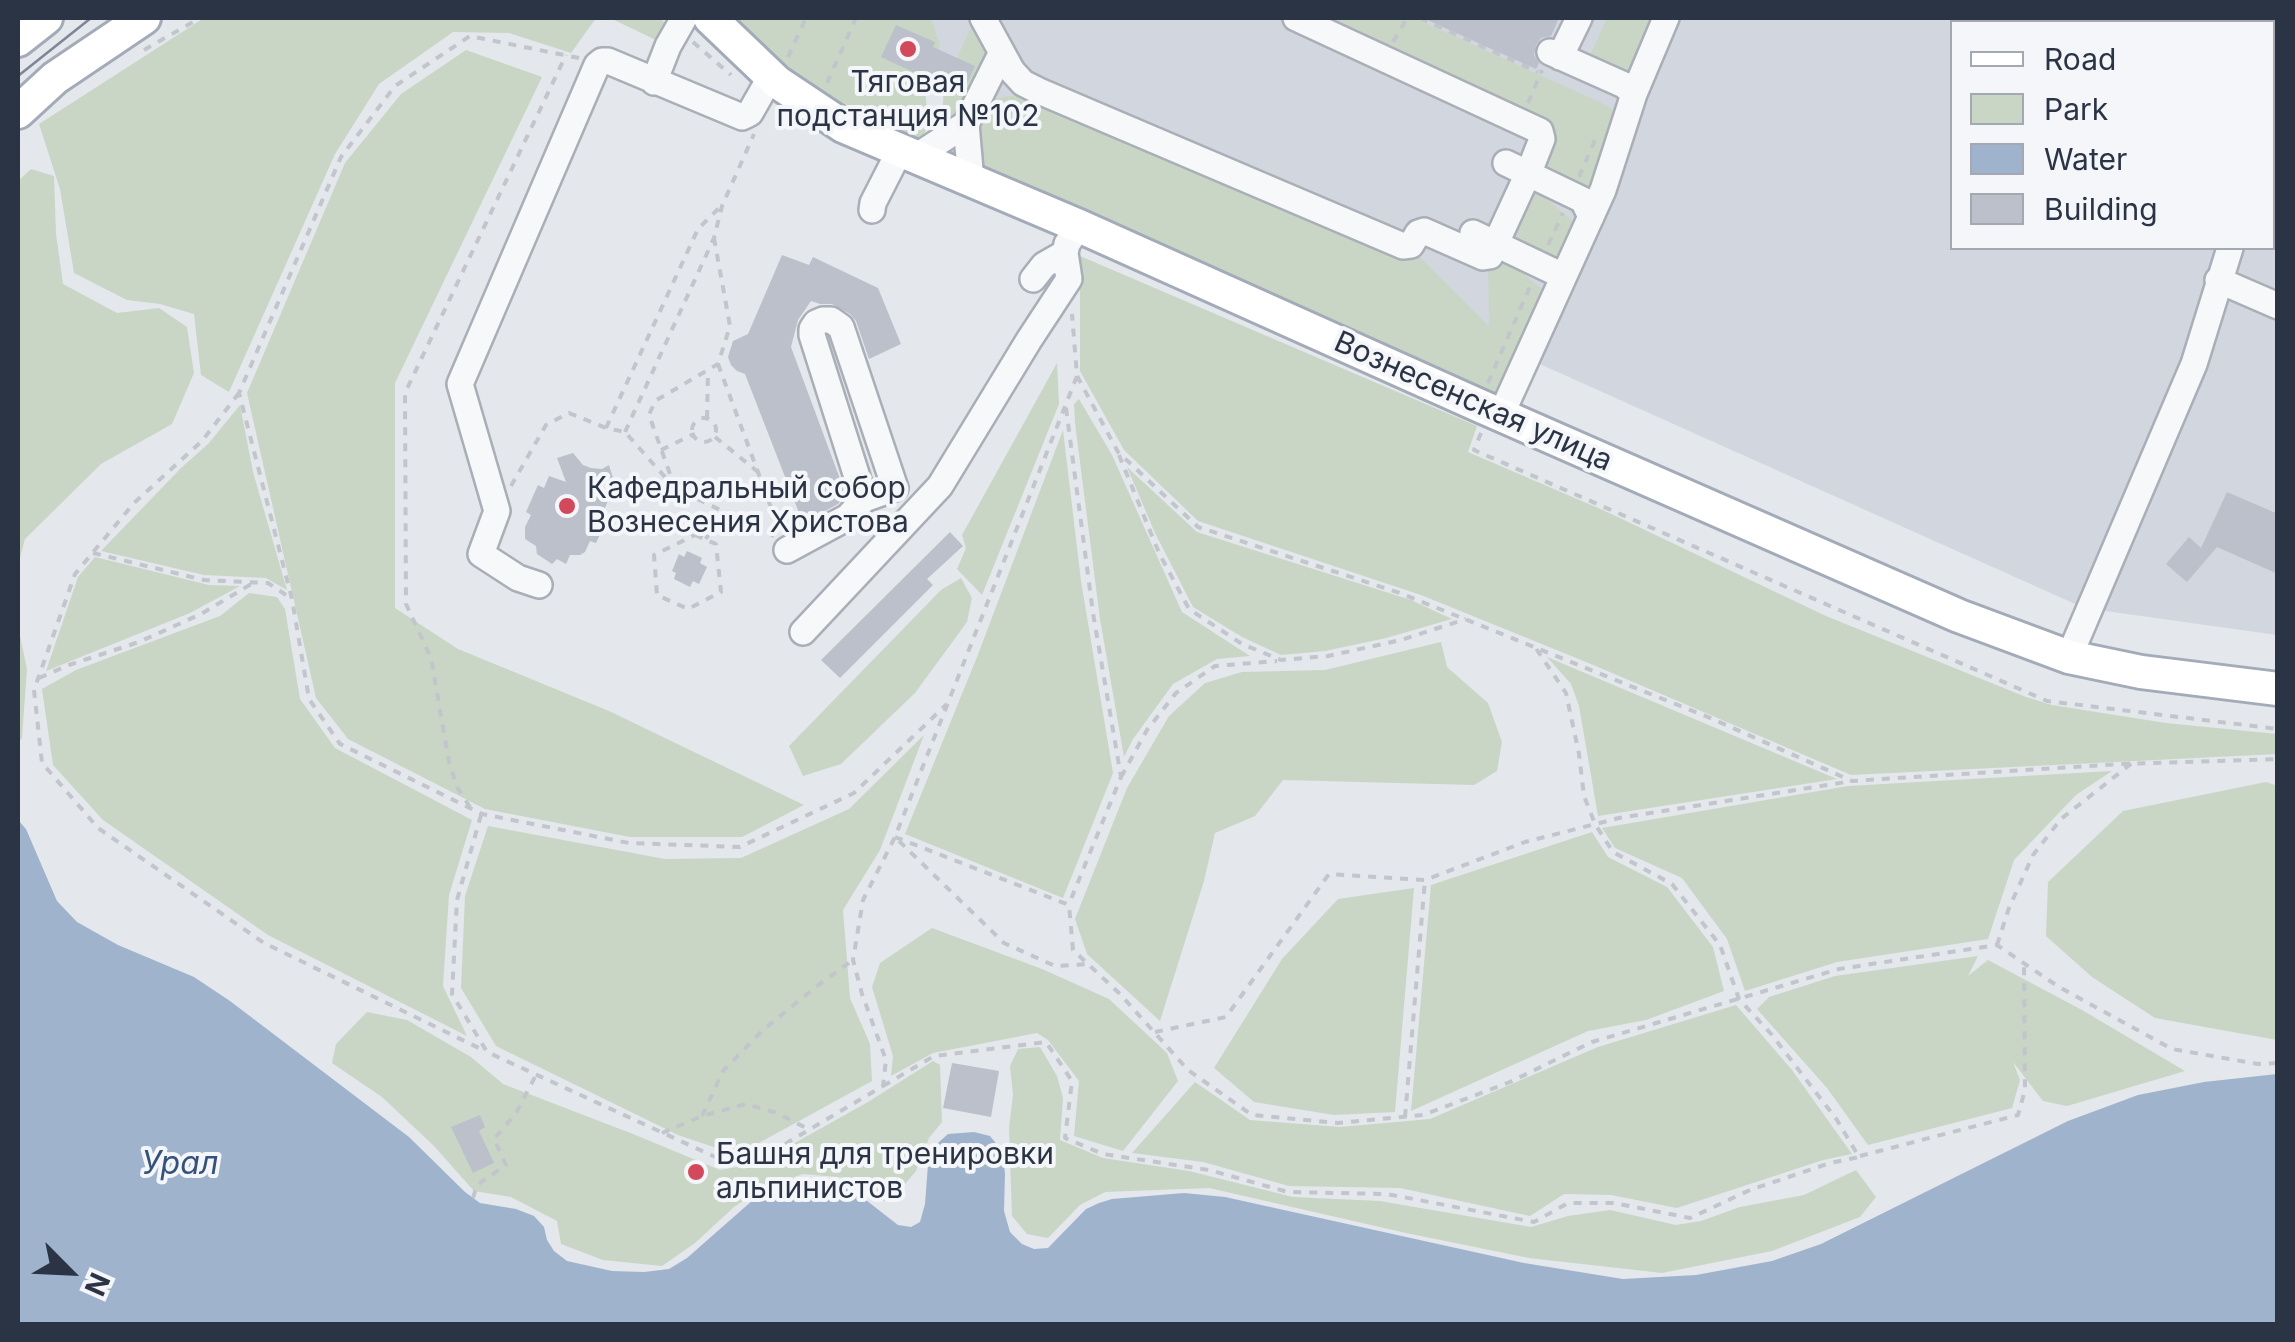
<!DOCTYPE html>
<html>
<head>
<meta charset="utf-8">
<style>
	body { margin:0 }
	#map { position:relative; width:2295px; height:1342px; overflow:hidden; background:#e4e7ec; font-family:Inter,sans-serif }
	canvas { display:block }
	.frame { position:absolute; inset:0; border:20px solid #2b3445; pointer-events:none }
	.legend { position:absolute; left:1950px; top:20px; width:325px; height:230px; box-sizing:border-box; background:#f4f6f9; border:2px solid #a4a8b1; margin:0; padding:12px 18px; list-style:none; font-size:30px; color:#2b3445 }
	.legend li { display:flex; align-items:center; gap:20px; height:50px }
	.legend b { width:50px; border:2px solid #a4a8b1 }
	.north { position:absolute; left:20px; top:1222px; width:100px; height:100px; -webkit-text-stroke:8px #f4f6f9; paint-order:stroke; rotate:114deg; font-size:28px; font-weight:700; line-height:40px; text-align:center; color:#2b3445 }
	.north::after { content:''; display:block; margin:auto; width:35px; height:45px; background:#2b3445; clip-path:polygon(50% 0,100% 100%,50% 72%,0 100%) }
</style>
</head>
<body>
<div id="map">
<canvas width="2295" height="1342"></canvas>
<div class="frame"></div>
<ul class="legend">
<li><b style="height:12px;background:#fff"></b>Road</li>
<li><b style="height:28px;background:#c9d6c5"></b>Park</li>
<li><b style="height:28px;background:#9fb4cc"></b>Water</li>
<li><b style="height:28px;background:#bbc0ca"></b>Building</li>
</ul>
<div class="north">N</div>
</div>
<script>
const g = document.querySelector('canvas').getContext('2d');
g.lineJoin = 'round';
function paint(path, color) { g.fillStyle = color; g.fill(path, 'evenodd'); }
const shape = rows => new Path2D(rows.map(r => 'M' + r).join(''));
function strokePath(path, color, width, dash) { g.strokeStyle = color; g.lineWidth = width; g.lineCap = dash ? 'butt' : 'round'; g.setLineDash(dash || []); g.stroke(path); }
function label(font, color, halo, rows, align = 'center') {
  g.font = font + ' Inter,sans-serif'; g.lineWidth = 8; g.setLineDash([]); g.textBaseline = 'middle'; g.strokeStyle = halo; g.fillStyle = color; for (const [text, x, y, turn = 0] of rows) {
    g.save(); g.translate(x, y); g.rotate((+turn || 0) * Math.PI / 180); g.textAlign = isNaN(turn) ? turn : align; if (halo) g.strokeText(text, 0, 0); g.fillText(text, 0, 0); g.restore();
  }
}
paint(shape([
	[870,18,2277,18,2277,635,2084,608,855,57],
	[1952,22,2272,22,2272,248,1952,248]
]), '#d2d6de');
paint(shape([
	[204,18,599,18,594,21,571,53,509,33,453,32,379,84,335,154,229,392,201,375,194,314,160,304,127,300,74,273,60,189,39,124],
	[610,18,660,18,667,25,658,41],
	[736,18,931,18,940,45,925,89,928,118,927,128,920,141,845,106,785,65],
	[975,18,1001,54,981,101,1039,91,1409,246,1489,326,1488,258,1494,249,1544,291,1502,400,940,151,944,87,961,94,957,58],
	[1296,18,1414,18,1606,105,1615,112,1592,198,1531,167,1542,134],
	[1607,18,1672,18,1641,79,1585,67],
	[466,50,542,77,395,383,395,608,458,649,609,711,804,805,742,837,630,837,485,809,348,739,316,698,247,393,345,163,401,94],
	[31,169,54,176,56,234,63,284,117,313,159,308,187,327,194,373,172,424,101,464,25,539,18,565,18,181],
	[1525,181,1575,223,1564,266,1500,236],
	[1080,256,1477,426,1468,452,1605,511,1826,616,2026,697,2052,705,2166,723,2277,734,2277,754,1851,775,1591,664,1421,595,1198,521,1124,450,1080,371],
	[1057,363,1059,404,982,595,957,569,966,548,962,535],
	[1079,399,1112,455,1182,612,1250,656,1217,659,1173,684,1133,739,1124,757,1100,619,1075,423,1074,404],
	[240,405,253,472,287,590,266,578,204,575,101,551,181,468,209,443],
	[1063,430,1081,581,1113,773,1063,898,905,834,977,657],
	[1127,467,1197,532,1411,600,1452,619,1386,638,1325,651,1281,655,1242,637,1193,607,1155,533],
	[95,557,209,585,240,586,190,613,46,671,78,577],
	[961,578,972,598,967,622,915,693,841,764,803,776,789,746,941,590],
	[249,593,277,597,285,609,300,699,335,748,472,820,449,895,443,986,467,1036,268,935,103,820,53,765,42,689,76,670,220,616],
	[18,626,27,669,22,738,18,743],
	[1441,642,1447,667,1488,703,1502,742,1497,771,1474,785,1283,780,1255,816,1215,833,1204,881,1160,1021,1087,954,1075,919,1127,788,1169,716,1205,683,1242,672,1325,670],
	[1547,657,1837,779,1598,816,1579,706,1571,684],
	[924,735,880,850,843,910,850,998,870,1044,872,1081,737,1155,678,1135,496,1046,461,988,465,896,488,826,665,859,741,858,849,809],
	[2112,771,2076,795,2014,860,1988,939,1837,962,1745,991,1727,939,1682,878,1615,848,1602,828,1848,786],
	[2266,782,2278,786,2277,1040,2155,1018,2092,977,2046,936,2048,882,2123,811],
	[1592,832,1608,857,1667,887,1713,947,1724,991,1646,1020,1588,1031,1411,1111,1431,885],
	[1414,888,1395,1112,1334,1115,1254,1102,1214,1068,1282,959,1338,899],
	[932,928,1042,969,1109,999,1167,1053,1178,1081,1123,1151,1074,1136,1079,1081,1048,1040,1037,1033,933,1053,891,1076,893,1056,872,987,880,963],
	[1978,956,1968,976,1988,960,2082,1010,2185,1071,2067,1106,2043,1101,2013,1062,2020,1080,2012,1108,1868,1145,1827,1088,1757,1009,1769,997,1835,976],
	[1736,1005,1792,1070,1852,1154,1823,1160,1677,1208,1611,1195,1564,1194,1530,1216,1400,1188,1289,1186,1203,1162,1132,1153,1195,1082,1250,1120,1340,1127,1430,1119,1598,1047],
	[367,1012,407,1020,471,1057,503,1084,633,1134,720,1170,759,1163,868,1102,933,1061,940,1065,942,1122,929,1138,916,1171,899,1191,884,1201,849,1178,803,1174,763,1188,734,1207,695,1243,662,1266,603,1260,561,1244,557,1221,511,1197,474,1191,434,1146,382,1097,332,1063,336,1044],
	[1040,1047,1057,1076,1063,1098,1060,1140,1103,1158,1189,1171,1293,1197,1380,1201,1531,1227,1568,1216,1610,1210,1676,1225,1701,1221,1740,1207,1804,1195,1856,1170,1876,1197,1860,1217,1772,1251,1662,1273,1529,1258,1406,1233,1209,1188,1105,1192,1080,1205,1048,1238,1027,1234,1012,1216,1009,1128,1013,1095,1010,1066,1018,1049]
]), '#c9d6c5');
paint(shape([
	[18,820,26,829,57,901,77,922,118,945,194,977,230,1001,409,1137,465,1192,480,1203,516,1209,534,1216,544,1227,547,1240,554,1251,567,1261,612,1271,644,1272,669,1269,687,1258,753,1200,783,1186,809,1179,839,1185,862,1197,898,1225,911,1227,920,1222,925,1204,929,1151,948,1134,974,1132,990,1136,1003,1152,1005,1174,1004,1211,1010,1232,1022,1244,1034,1249,1048,1248,1086,1209,1099,1203,1112,1199,1184,1193,1225,1197,1524,1263,1623,1279,1696,1275,1772,1261,1821,1244,2068,1121,2138,1095,2204,1082,2277,1074,2277,1324,18,1324]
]), '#9fb4cc');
paint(shape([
	[1423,18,1559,18,1551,36,1541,38,1536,45,1534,55,1539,63,1536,69],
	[896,25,935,42,933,47,975,66,962,95,881,57],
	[782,255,809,265,813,257,878,288,901,344,869,359,856,321,850,314,832,304,820,304,811,301,798,320,791,347,846,495,838,504,803,523,745,374,737,371,731,365,728,357,733,341,748,334],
	[573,453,583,465,591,468,602,469,609,465,614,481,588,492,608,501,603,512,609,515,596,543,590,541,585,552,580,555,570,555,566,564,557,559,552,564,537,554,536,546,525,539,525,527,531,515,526,512,538,485,544,488,549,476,566,482,557,458],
	[2227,492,2278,514,2278,574,2217,547,2187,582,2166,564,2189,537,2201,548],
	[950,532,963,546,927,579,933,585,840,678,821,660],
	[687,551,702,558,700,563,707,567,699,584,693,581,690,587,674,579,676,573,672,571,679,554,684,557],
	[952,1063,999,1071,991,1117,943,1108],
	[480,1115,485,1127,479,1131,494,1163,473,1173,451,1127]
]), '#bbc0ca');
const minor = shape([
	[983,18,1012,71,1023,83,1039,91,1403,246,1411,245,1418,233,1424,231,1483,257,1490,256,1531,167,1542,139,1540,131,1296,18],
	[2124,22,2126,18],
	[1550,52,1624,85,1634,94,1666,18],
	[1560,57,1579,18],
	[654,82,668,46,684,18],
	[2272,147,2278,136],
	[914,158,966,124],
	[1506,163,1583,200,1591,217],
	[971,181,966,124,1001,54],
	[872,210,873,203,899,152],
	[1473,233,1563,276],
	[1033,279,1044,265,1065,253],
	[2218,280,2278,306],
	[1501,415,1603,190,1634,94],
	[864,499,812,335,812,329,816,323,823,320,831,320,841,327,895,488],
	[787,550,848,517,864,499,881,493],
	[539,585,518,578,481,554,497,511,460,384,597,65,602,61,608,61,742,117,750,113,771,76],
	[803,632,940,486,1029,340,1069,279,1065,253,1067,244,1079,226],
	[2069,657,2194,364,2230,248]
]);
const major = shape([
	[710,18,777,82,843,126,1079,226,1478,405,1959,616,2069,657,2141,672,2278,689],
	[18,40,46,18],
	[18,112,55,78,144,18]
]);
strokePath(minor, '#a9aeb7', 30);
strokePath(major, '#a3abb8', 38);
strokePath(shape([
	[1420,18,1538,72],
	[693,42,731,75],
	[1393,42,1407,18],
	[144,50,200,18],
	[788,57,806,18],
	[579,58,470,36,395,86,341,157,239,393,292,599,309,699,340,744,482,814,629,843,740,847,854,793,947,704],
	[827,83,856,18],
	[1528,103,1542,70],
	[1579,177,1595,140],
	[714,238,730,326,718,364,655,401,649,415,675,488,774,536],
	[1548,245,1563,213],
	[718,364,779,529],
	[1077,376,1118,452,1198,527,1400,593,1715,720,1852,781,2121,764,2278,759],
	[1488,383,1532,282],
	[239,393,202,441,134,503,75,574,34,690,42,763,98,828,264,943,485,1051],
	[1066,408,1093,613,1121,777,1069,904],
	'692 430a12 12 0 1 1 24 0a12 12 0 1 1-24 0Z',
	[707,418,708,373],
	[606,428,698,229,720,207],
	[625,432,714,238,722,206,754,134],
	[1481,433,1474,450,2047,701,2278,729],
	[715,437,758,472],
	[661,450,692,435],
	[1119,455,1159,553,1189,609,1242,644,1281,660,1328,656,1401,640,1466,619],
	[511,486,546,425,569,413,606,428,625,432,672,485],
	[695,535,716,544,721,592,688,609,657,595,654,555,695,535],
	[706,539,720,510],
	[93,553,204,580,268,583,292,599],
	[39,678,69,665,139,642,201,614,253,583],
	[1121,777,1147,730,1176,693,1215,666,1277,661],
	[470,807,457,787,449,762,431,658,406,604,405,393,566,55],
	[481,815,457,900,452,994,487,1052,724,1161,763,1157,883,1086,886,1060,862,994,853,960,863,900,895,837,1077,376,1072,314],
	[895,837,1069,905,1073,950,1120,994,1188,1070,1252,1115,1338,1123,1423,1115,1510,1082,1592,1042,1839,969,1997,945,2059,987,2172,1049,2258,1064,2278,1063],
	[899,841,1004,943,1055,966,1087,964],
	[1997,945,2009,908,2033,855,2061,819,2132,763],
	[1155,1032,1226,1017,1329,874,1425,880,1525,842,1619,818,1852,781],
	[883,1086,934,1056,1046,1042,1072,1081,1065,1138,1103,1154,1209,1170,1288,1192,1387,1194,1534,1222,1568,1203,1614,1203,1690,1218,1750,1190,1830,1163,1859,1157,1837,1120,1772,1035,1739,999,1720,945,1672,884,1613,852,1595,824,1584,796,1579,754,1566,693,1535,647],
	[702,1116,723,1071,763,1030,817,986,853,960],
	[1405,1117,1425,880],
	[662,1133,702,1116,746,1104,777,1113,810,1130],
	[1860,1156,2018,1115,2025,1090,2024,964],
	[473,1198,477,1185,506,1165,494,1139,516,1113,536,1075]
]), '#c2c5cb', 4, [8, 8]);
strokePath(minor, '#f7f8fa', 25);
strokePath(major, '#fff', 32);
strokePath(shape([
	[18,76,91,18]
]), '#7d8696', 2.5);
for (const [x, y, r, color] of [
	[908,49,10,"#d1495b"],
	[567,506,10,"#d1495b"],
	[696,1172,10,"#d1495b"]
]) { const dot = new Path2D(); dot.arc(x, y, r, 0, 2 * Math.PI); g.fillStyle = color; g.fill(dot); strokePath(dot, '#f4f6f9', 4); }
label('30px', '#2b3445', '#f4f6f9', [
	["Тяговая",908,83,"center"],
	["подстанция №102",908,117,"center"],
	["Кафедральный собор",587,489],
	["Вознесения Христова",587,523],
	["Башня для тренировки",716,1155],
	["альпинистов",716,1189]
], 'left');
label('30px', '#2b3445', '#f4f6f9', [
	["Вознесенская улица",1473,402,24]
]);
label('italic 32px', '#34527a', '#f4f6f9', [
	["Урал",180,1164]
]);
</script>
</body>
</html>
